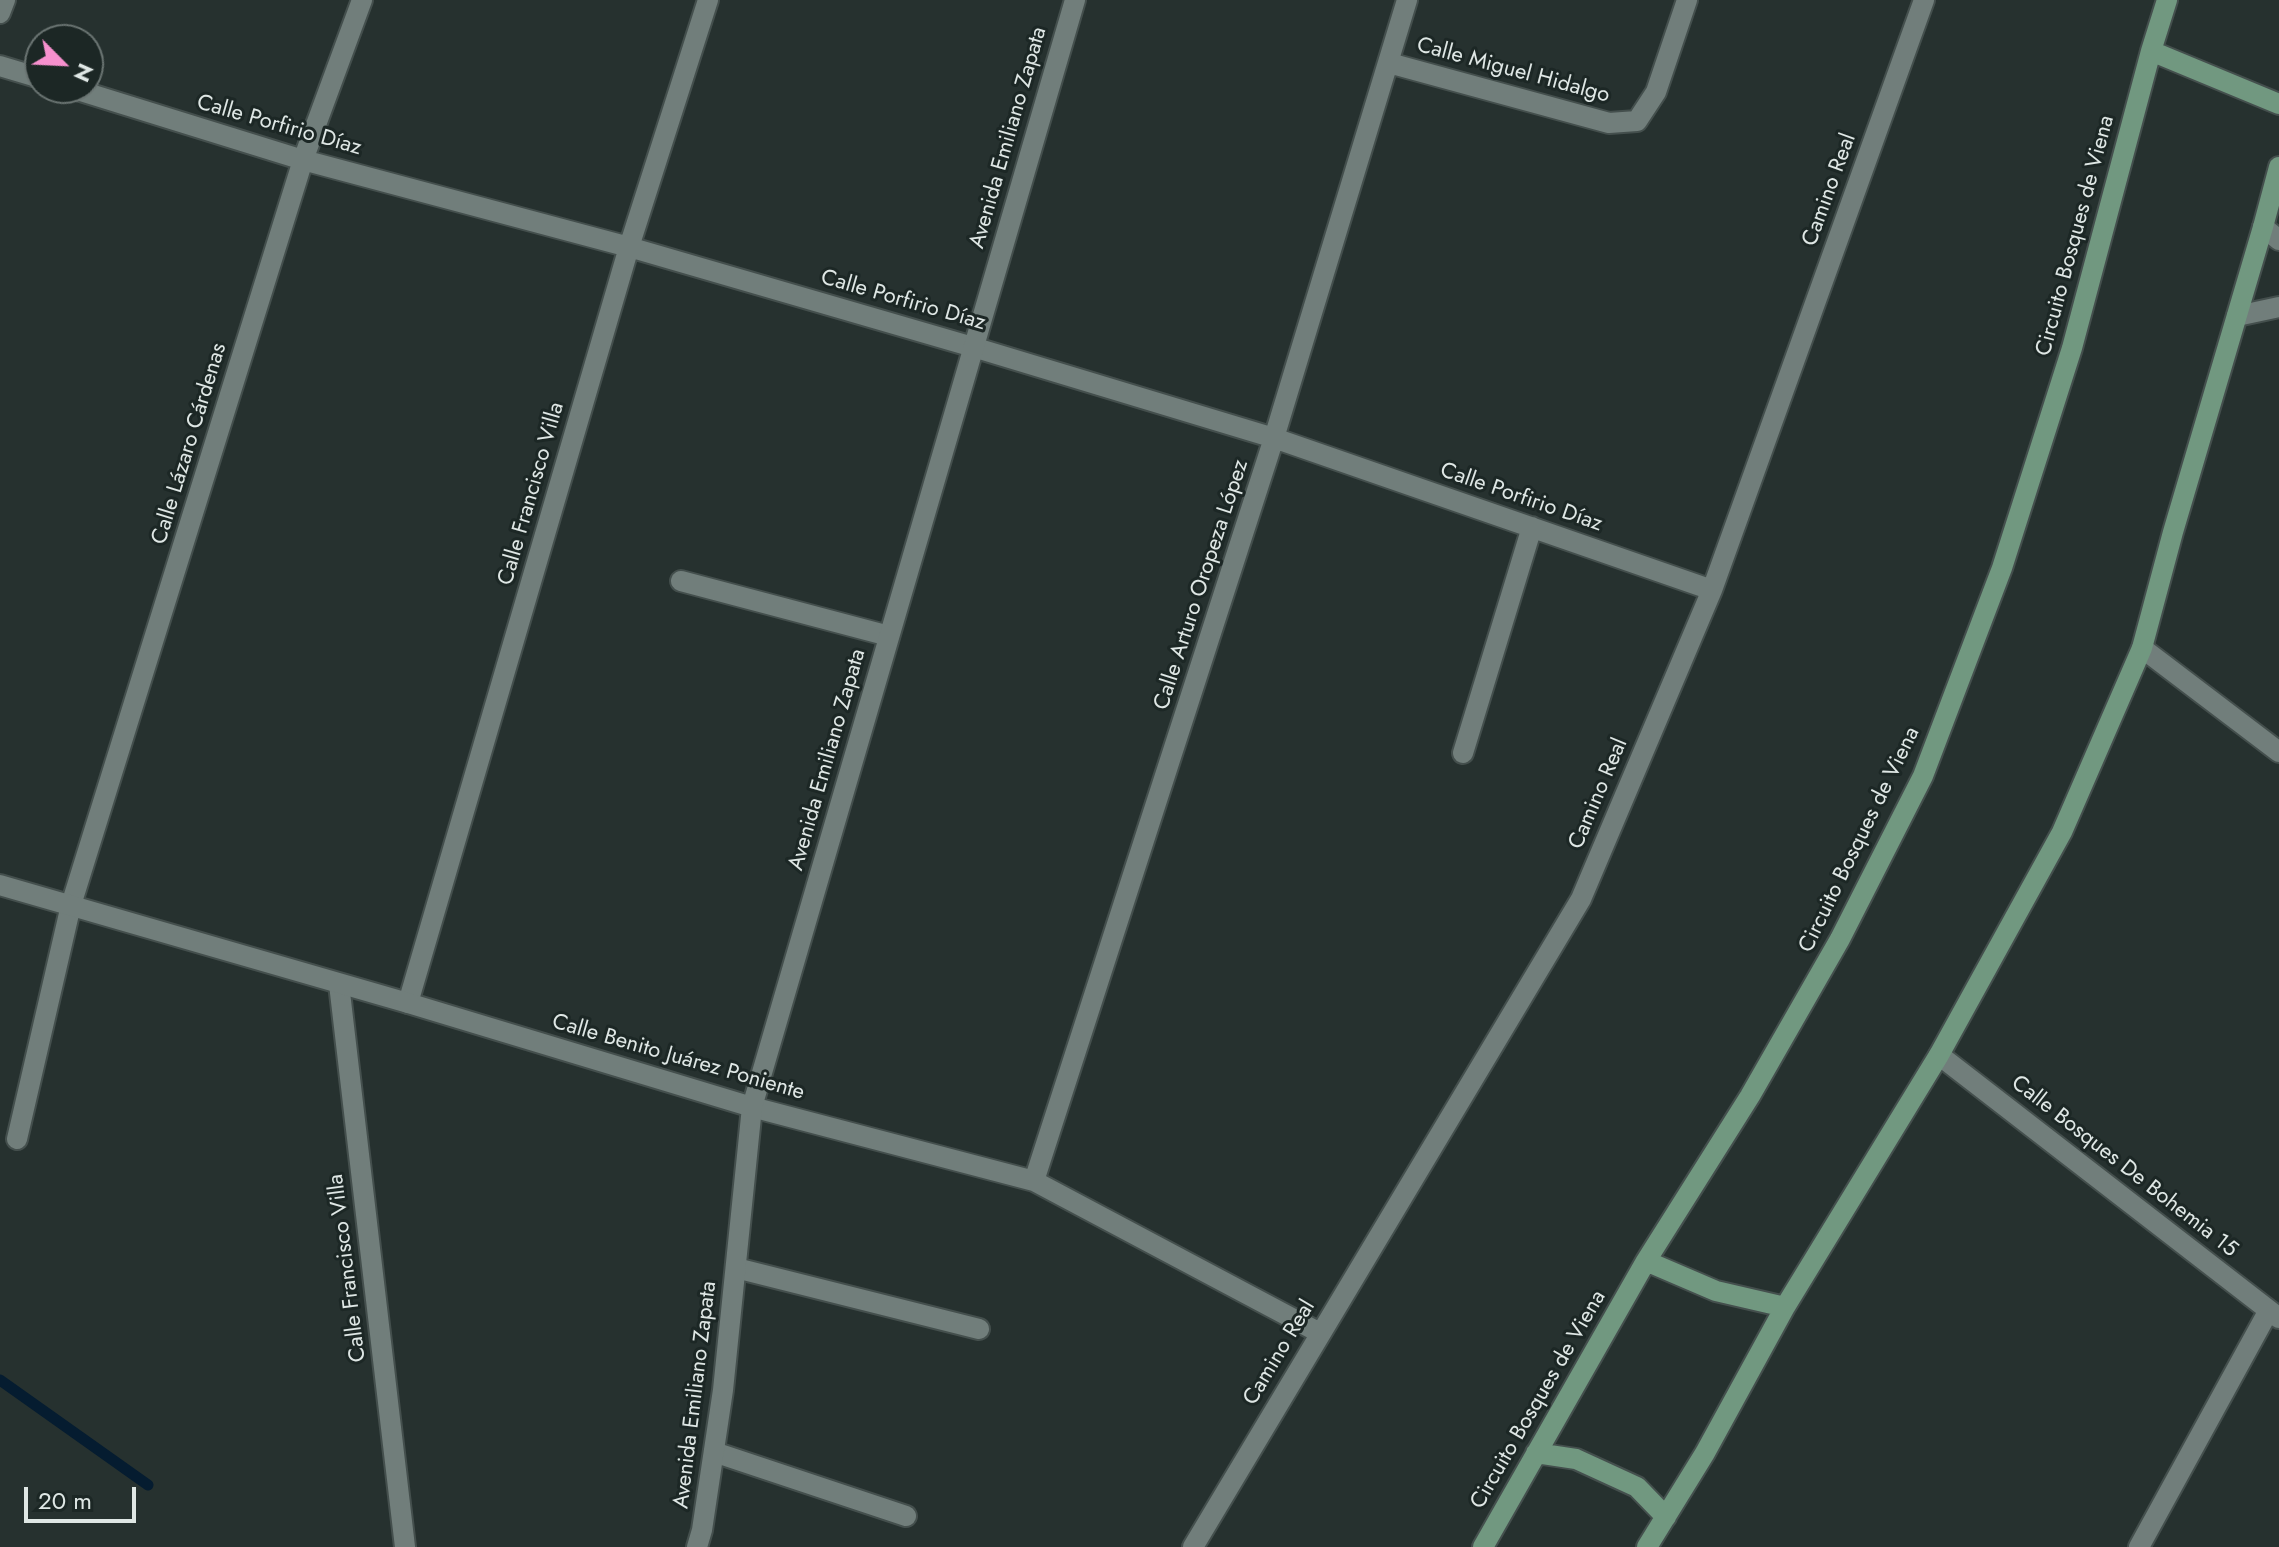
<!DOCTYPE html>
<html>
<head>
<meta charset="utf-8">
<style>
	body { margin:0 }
	#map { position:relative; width:2279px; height:1547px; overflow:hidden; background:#26312f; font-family:Jost,sans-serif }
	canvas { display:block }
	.north { position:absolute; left:24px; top:24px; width:80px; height:80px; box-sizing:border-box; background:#1c2725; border:2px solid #6a7472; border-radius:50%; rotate:114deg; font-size:22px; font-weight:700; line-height:32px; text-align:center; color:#dfe7e5 }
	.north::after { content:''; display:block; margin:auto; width:28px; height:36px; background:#f790ce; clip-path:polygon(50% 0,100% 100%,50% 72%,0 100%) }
	.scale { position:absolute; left:24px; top:1487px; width:112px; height:36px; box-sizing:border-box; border:4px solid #dfe7e5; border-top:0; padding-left:10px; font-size:24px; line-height:28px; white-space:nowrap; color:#dfe7e5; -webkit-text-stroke:6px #1c2725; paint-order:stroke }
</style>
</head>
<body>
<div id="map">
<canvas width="2279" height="1547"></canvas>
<div class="north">N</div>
<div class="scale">20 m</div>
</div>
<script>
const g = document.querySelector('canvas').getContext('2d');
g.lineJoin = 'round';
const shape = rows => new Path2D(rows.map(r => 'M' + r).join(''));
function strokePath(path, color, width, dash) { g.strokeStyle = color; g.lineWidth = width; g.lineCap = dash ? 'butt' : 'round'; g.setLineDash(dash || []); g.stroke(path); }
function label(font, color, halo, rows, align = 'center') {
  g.font = font + ' Jost,sans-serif'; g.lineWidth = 6; g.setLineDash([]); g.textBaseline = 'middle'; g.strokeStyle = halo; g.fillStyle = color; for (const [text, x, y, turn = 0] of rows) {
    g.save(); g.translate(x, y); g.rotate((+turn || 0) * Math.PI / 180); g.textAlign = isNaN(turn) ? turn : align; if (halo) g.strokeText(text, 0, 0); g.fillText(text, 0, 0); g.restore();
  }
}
strokePath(shape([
	[0,1380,148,1485]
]), '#051c30', 11);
const minor = shape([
	[0,13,5,0],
	[1389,63,1609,123,1637,121,1656,92,1687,0],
	[0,66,40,78],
	[71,88,303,160,629,247,973,347,1274,438,1712,590],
	[2263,227,2279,240],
	[2237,316,2279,307],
	[681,581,889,636],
	[2142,648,2279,752],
	[1463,753,1532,527],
	[339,984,405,1547],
	[408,1003,629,247,708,0],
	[1939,1055,2279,1318],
	[752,1107,1034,1181,1320,1333],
	[17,1139,71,905,303,160,362,0],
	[1034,1181,1274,438,1407,0],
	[736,1268,979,1329],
	[714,1452,906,1516],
	[1193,1547,1581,899,1712,590,1924,0],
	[2139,1547,2269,1310]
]);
const tertiary = shape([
	[0,885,408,1003,752,1107],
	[697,1547,702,1530,723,1390,752,1107,1075,0]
]);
const secondary = shape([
	[2151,51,2279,104],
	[1646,1261,1716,1291,1785,1307],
	[1536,1453,1576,1459,1637,1487,1666,1517],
	[1483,1547,1646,1261,1750,1096,1840,939,1923,776,2002,568,2072,348,2151,51,2167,0],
	[1647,1547,1705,1453,1785,1307,1939,1055,2062,832,2142,648,2173,532,2263,227,2279,167]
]);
strokePath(minor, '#444f4d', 24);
strokePath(tertiary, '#444f4d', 24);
strokePath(secondary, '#444f4d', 24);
strokePath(minor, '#717e7b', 20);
strokePath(tertiary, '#717e7b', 20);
strokePath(secondary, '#719880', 20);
label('22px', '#dfe7e5', '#1c2725', [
	["Calle Miguel Hidalgo",1513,71,15],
	["Calle Porfirio Díaz",279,126,16],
	["Avenida Emiliano Zapata",1009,138,-74],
	["Camino Real",1830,190,-70],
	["Circuito Bosques de Viena",2076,236,-75],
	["Calle Porfirio Díaz",903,301,16],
	["Calle Lázaro Cárdenas",190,444,-73],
	["Calle Francisco Villa",532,494,-74],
	["Calle Porfirio Díaz",1521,498,19],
	["Calle Arturo Oropeza López",1202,585,-72],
	["Avenida Emiliano Zapata",828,760,-74],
	["Camino Real",1599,794,-67],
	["Circuito Bosques de Viena",1860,840,-64],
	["Calle Benito Juárez Poniente",678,1058,16],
	["Calle Bosques De Bohemia 15",2124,1167,38],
	["Calle Francisco Villa",348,1268,-97],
	["Camino Real",1280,1353,-59],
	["Avenida Emiliano Zapata",696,1395,-83],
	["Circuito Bosques de Viena",1539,1400,-60]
]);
</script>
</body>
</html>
